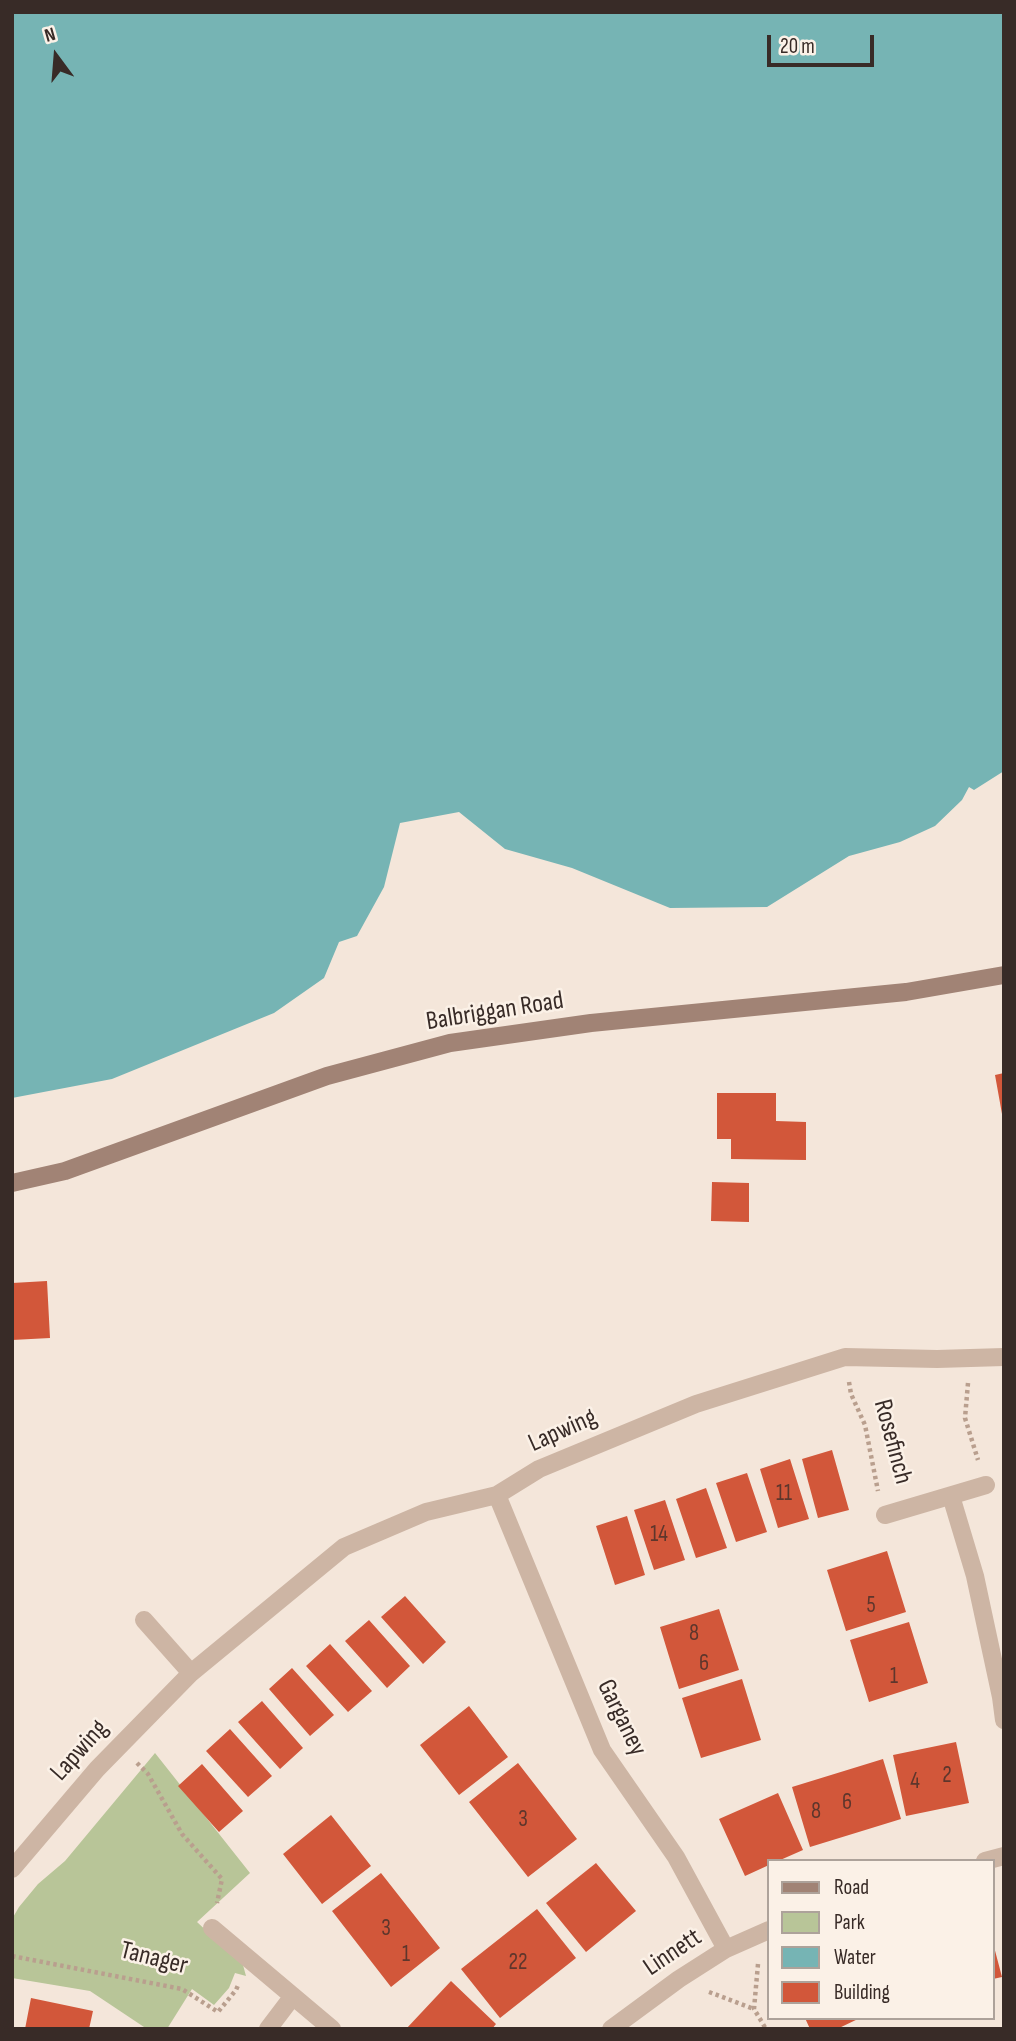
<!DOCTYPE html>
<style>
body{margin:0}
#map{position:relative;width:1016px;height:2041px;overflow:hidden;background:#f4e6da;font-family:"Sofia Sans Condensed",sans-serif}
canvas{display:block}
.frame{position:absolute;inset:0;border:14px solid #382b27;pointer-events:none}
.legend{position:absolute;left:767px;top:1859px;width:228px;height:161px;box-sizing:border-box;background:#fbf1e7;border:2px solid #ada29a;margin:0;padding:9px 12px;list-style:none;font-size:21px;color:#382b27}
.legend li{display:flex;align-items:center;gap:14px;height:35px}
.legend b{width:35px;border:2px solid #ada29a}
.north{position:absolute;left:21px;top:21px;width:70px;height:70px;-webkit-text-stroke:5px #fbf1e7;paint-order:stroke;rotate:344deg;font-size:19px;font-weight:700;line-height:28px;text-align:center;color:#382b27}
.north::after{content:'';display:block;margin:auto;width:24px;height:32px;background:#382b27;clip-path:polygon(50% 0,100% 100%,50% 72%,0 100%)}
.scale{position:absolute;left:767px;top:35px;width:107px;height:32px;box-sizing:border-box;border:4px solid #382b27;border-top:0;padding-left:9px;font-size:21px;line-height:24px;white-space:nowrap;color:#382b27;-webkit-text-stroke:5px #fbf1e7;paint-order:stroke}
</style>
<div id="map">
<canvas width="1016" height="2041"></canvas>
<div class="frame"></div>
<ul class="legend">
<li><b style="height:9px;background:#a18375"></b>Road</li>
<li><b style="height:19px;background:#b8c598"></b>Park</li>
<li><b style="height:19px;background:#76b4b4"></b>Water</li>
<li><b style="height:19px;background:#d2573a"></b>Building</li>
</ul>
<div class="north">N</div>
<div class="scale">20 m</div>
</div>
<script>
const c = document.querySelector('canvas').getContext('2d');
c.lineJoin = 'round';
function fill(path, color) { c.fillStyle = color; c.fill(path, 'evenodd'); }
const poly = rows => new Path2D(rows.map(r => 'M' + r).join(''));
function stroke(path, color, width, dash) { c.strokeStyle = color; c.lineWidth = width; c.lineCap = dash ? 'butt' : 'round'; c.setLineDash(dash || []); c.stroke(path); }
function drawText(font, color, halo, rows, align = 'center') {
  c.font = font + ' "Sofia Sans Condensed",sans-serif'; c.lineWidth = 5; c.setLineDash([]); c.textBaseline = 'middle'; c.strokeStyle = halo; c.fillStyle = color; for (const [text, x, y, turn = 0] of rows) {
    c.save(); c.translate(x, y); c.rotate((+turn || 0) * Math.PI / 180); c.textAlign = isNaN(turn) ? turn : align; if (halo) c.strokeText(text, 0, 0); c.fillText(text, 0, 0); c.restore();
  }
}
fill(poly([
 [155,1753,250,1873,197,1922,243,1965,246,1976,235,1973,229,1988,214,2005,192,1989,167,2029,147,2029,90,1991,12,1978,12,1919,19,1907,38,1884,65,1861]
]), '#b8c598');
fill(poly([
 [12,12,1004,12,1004,771,974,790,969,787,962,800,935,826,900,842,849,856,767,907,670,908,572,868,505,849,459,812,400,823,384,887,357,936,339,942,324,978,274,1013,112,1079,12,1098]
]), '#76b4b4');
fill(poly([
 [1004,1073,1004,1114,1002,1114,995,1075],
 [717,1093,776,1093,776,1121,806,1122,806,1160,731,1159,731,1139,717,1139],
 [712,1182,749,1183,749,1222,711,1221],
 [47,1281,50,1338,12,1340,12,1283],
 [832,1450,849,1510,818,1518,802,1459],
 [790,1459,809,1519,778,1528,760,1469],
 [747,1473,767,1532,736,1542,716,1483],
 [706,1488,727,1548,696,1558,676,1499],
 [665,1500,685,1560,654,1570,634,1510],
 [627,1516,645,1575,615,1585,596,1526],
 [887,1551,906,1612,846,1631,827,1570],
 [405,1596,446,1642,423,1664,381,1617],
 [719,1609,739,1670,679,1689,660,1627],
 [369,1620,410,1666,387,1688,345,1641],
 [909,1622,928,1683,869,1702,850,1640],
 [330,1644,372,1691,348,1712,306,1666],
 [292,1668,334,1715,310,1736,269,1689],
 [742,1679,761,1740,701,1758,682,1698],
 [262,1701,303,1748,280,1769,238,1722],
 [469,1706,508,1757,459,1795,420,1745],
 [230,1729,272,1776,248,1797,206,1751],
 [956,1742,969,1803,906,1816,893,1755],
 [883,1759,901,1819,810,1847,792,1787],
 [518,1763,577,1839,528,1877,469,1802],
 [202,1764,243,1811,219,1832,178,1786],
 [778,1793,803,1850,778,1861,769,1861,769,1865,745,1876,719,1819],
 [331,1815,371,1866,322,1904,283,1854],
 [596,1863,636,1911,586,1952,546,1903],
 [381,1873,440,1948,391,1987,332,1911],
 [537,1909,576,1958,500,2018,461,1969],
 [993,1943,1002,1977,993,1979],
 [451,1981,496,2024,492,2029,406,2029],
 [31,1998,93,2011,89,2029,25,2029],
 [805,2018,860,2018,837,2029,810,2029]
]), '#d2573a');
stroke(poly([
 [849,1382,851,1394,865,1425,878,1491],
 [968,1383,965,1418,978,1460],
 [137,1763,148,1774,182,1834,222,1879,217,1903],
 [12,1956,182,1989,218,2012,236,1990,239,1983],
 [758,1964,754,2009,766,2029],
 [709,1992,754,2009]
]), '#b99f8e', 4.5, [3.5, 3.5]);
stroke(poly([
 [497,1495,602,1750,676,1857,726,1949],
 [951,1496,975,1576,1001,1697,1004,1720],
 [885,1515,986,1485],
 [144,1620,191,1673],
 [985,1861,1004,1856],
 [12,1869,97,1769,191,1673,344,1547,426,1512,497,1495,539,1469,696,1404,845,1357,937,1359,1004,1357],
 [212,1928,332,2029],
 [268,2029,293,1996],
 [611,2029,679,1979,726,1949,769,1930]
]), '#cdb5a4', 18);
stroke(poly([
 [12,1183,65,1171,327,1076,450,1043,591,1023,906,992,1004,975]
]), '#a18375', 18);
drawText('23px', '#5e362c', null, [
 ["11",784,1494],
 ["14",659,1535],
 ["5",871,1606],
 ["8",694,1634],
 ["6",704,1664],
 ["1",894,1677],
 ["2",947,1776],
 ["4",915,1782],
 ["6",847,1803],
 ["8",816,1812],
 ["3",523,1820],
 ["3",386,1929],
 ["1",406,1955],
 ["22",518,1963]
]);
drawText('26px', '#382b27', '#fbf1e7', [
 ["Balbriggan Road",495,1012,-9],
 ["Lapwing",563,1431,-24],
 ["Rosefinch",892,1442,75],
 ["Garganey",621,1718,64],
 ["Lapwing",80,1751,-48],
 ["Linnett",673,1953,-34],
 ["Tanager",154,1959,14]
]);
</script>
